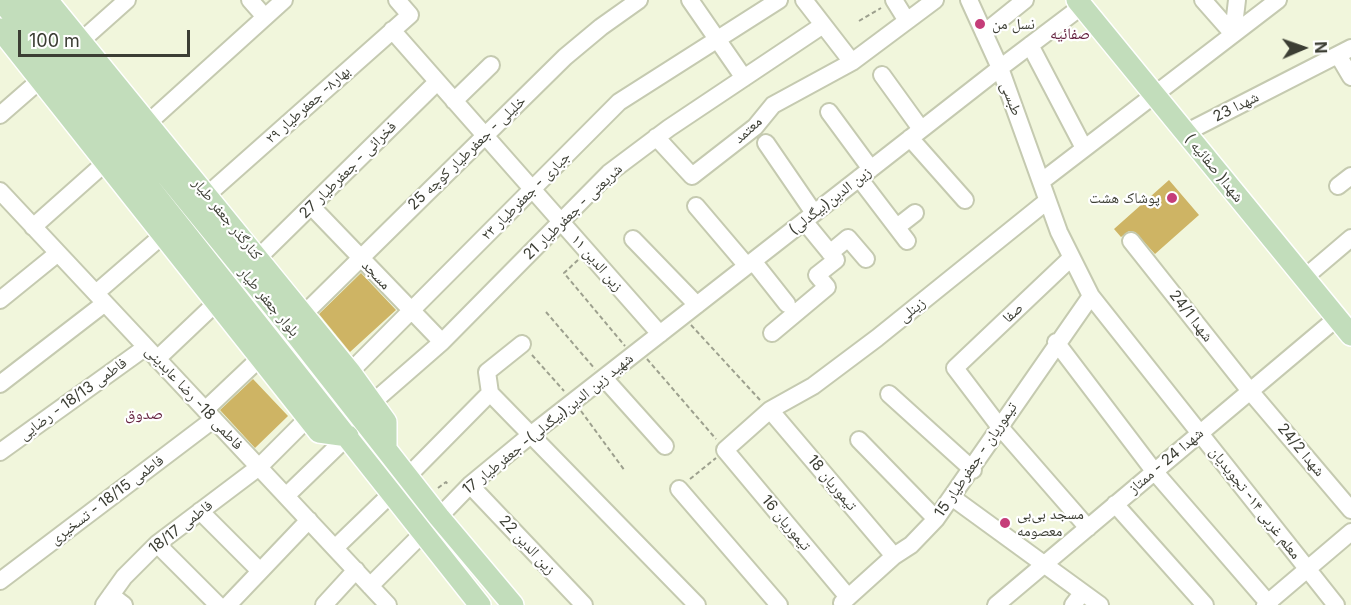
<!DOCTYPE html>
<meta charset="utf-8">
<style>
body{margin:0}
#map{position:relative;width:1351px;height:605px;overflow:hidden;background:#f1f6dc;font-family:Inter,sans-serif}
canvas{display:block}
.north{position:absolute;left:1273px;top:18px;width:60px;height:60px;-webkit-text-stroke:4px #fff;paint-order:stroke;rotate:88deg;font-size:16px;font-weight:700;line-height:24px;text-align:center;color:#3c3e34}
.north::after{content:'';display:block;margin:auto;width:21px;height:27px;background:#3c3e34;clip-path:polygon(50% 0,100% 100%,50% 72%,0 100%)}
.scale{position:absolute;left:18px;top:30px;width:172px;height:27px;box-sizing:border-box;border:3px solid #3c3e34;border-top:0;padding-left:8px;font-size:18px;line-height:21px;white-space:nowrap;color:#3c3e34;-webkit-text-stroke:4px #fff;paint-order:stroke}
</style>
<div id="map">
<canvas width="1351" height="605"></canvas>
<div class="north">N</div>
<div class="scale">100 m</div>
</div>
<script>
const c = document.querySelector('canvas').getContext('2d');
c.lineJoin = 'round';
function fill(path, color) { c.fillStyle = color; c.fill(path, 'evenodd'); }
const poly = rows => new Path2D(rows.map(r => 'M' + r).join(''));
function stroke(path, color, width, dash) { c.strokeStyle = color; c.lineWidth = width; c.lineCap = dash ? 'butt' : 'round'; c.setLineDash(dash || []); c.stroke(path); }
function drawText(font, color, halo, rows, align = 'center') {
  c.font = font + ' Inter,"Noto Naskh Arabic",sans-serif'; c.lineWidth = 4.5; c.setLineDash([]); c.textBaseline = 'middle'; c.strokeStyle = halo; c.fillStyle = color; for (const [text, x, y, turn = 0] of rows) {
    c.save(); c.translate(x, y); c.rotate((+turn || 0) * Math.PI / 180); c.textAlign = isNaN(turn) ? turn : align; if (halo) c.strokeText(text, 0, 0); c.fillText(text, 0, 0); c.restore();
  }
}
fill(poly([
 [1169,180,1199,215,1155,254,1135,232,1129,231,1121,237,1114,229],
 [361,273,396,310,350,352,319,314],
 [253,379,288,416,255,448,220,410]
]), '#ceb464');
const minor = poly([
 [250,0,265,17],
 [690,0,744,78],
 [804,0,852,62],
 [894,0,907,21],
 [969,0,1000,68,1059,232,1091,296,1336,605],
 [1203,0,1233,34],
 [392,30,660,334],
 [984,33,1025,0],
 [1233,34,1237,0],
 [81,41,127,0],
 [1030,45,1084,148],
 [1338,55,1351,77],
 [882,75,921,129],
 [454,101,491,65],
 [829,112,871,169],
 [0,115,39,81],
 [148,123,284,0],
 [1185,133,1351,48],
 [656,137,692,176,755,127,773,105,852,62,935,0],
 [910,138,965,200],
 [766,143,814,213],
 [859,178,907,241],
 [1042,181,1278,0],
 [1338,186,1351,176],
 [0,191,388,605],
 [207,195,410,15,397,0],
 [696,206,747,266],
 [312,207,442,342],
 [33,227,105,163],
 [897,227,915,213],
 [633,239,697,305],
 [1131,241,1250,391,1351,510],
 [830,253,848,238,866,259],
 [258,258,437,82],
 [1071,258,955,368,999,426,1088,528],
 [753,261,787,304],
 [1304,278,1351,238],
 [96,293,163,235],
 [0,300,58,253],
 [304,314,565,57,601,27,639,0],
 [772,333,827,287,817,275,836,260,804,221],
 [1056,342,1154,471,1270,605],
 [522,344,487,372,490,393,697,605],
 [157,359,216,303],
 [350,372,619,102,779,0],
 [604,378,665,446],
 [0,384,105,303],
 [889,394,973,470],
 [372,403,442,342,609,173,669,128,823,25],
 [205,410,260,358],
 [770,410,894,556],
 [859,440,936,519],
 [0,452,146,347],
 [408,476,490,393],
 [470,485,584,605],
 [679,489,779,605],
 [286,496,348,436],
 [953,498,1100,605],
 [1115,504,1205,605],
 [200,511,260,571],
 [439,517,470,485,533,433,1000,68,1082,6],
 [157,544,218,605],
 [335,548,392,493],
 [0,581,214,419],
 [370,586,423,533],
 [111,595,124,605],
 [848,597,725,450,770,410,813,386,877,338,1047,201],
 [842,603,894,556,911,545,936,519,1091,296],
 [104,605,124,577,157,544,259,467,308,418],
 [228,605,309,520],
 [324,605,356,570],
 [996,605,1337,318],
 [1073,605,1082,593],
 [1265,605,1351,532]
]);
const major = poly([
 [1,0,480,605],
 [24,0,291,328,439,517,513,605],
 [47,0,350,372,386,422,386,448],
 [1077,0,1351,335],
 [0,29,319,432,348,436]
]);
stroke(minor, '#c5cab0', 20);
stroke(major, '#fff', 24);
stroke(poly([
 [859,21,881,8],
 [578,260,564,273,625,346],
 [546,312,595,369],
 [691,325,760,400],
 [532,355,564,391],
 [647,359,716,439],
 [581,411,625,471],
 [690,479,716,458],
 [438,488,446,482,449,486]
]), '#9da08e', 2, [4.5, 3]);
stroke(minor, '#fff', 16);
stroke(major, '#c2ddbb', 21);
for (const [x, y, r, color] of [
 [980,24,6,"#c53d79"],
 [1172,198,6,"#c53d79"],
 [1005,523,6,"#c53d79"]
]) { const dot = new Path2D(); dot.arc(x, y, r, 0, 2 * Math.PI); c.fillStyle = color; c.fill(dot); stroke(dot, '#fff', 2); }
drawText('15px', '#3c3e34', '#fff', [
 ["نسل من",992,24],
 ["پوشاک هشت",1160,198,"right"],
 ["مسجد بی‌بی",1017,514],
 ["معصومه",1017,531]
], 'left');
drawText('15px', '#3c3e34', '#fff', [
 ["طبسی",1011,99,69],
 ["بهار۸- جعفرطیار ۲۹",308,105,-42],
 ["شهدا 23",1236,107,-27],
 ["معتمد",748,130,-42],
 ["خلیلی - جعفرطیار کوچه 25",467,153,-44],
 ["شهدا( صفائیه )",1214,168,51],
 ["فخرائی - جعفرطیار 27",348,170,-45],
 ["جباری - جعفرطیار ۲۳",526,196,-45],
 ["زین الدین(بیگدلی)",830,201,-38],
 ["شریعتی - جعفرطیار 21",573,212,-44],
 ["کنارگذر جعفر طیار",227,219,51],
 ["زین الدین ۱۱",597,263,49],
 ["مسجد",376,275,46],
 ["بلوار جعفر طیار",269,302,50],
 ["زینلی",912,310,-39],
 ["صفا",1013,313,-43],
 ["شهدا 24/1",1191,316,52],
 ["فاطمی 18- رضا عابدینی",194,398,47],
 ["فاطمی 18/13 - رضایی",73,399,-36],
 ["شهید زین الدین(بیگدلی)- جعفرطیار 17",548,424,-39],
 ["شهدا 24/2",1301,450,50],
 ["تیموریان - جعفرطیار 15",976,460,-56],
 ["شهدا 24 - ممتاز",1166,461,-40],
 ["تیموریان 18",832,483,50],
 ["فاطمی 18/15 - تسخیری",107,500,-37],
 ["معلم غربی ۱۴- تجویدیان",1255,503,52],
 ["تیموریان 16",786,523,50],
 ["فاطمی 18/17",181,527,-38],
 ["زین الدین 22",527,545,47]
]);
drawText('16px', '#65233f', '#fff', [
 ["صفائیه",1070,34],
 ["صدوق",144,414]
]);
</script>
